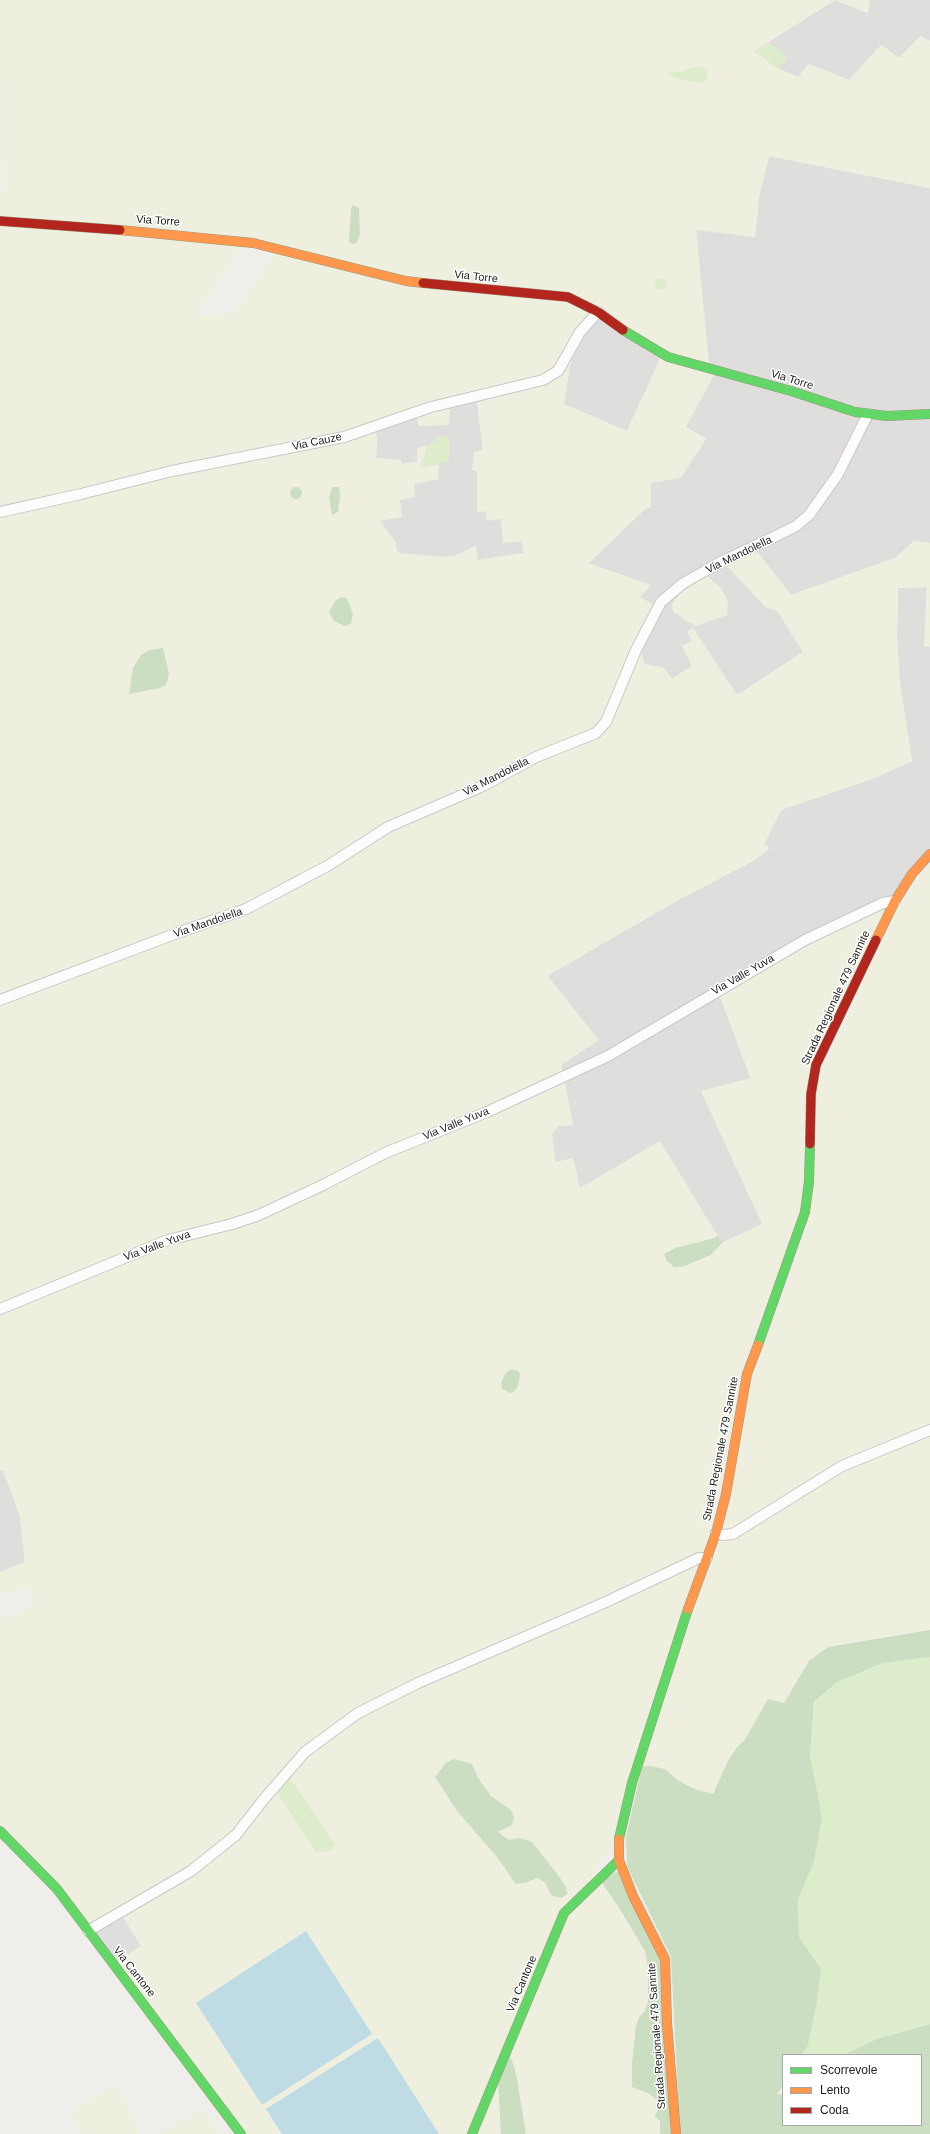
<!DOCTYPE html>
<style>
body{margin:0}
#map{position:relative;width:930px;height:2134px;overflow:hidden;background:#f0eeeb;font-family:Helvetica,sans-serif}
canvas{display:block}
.legend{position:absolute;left:782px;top:2054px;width:140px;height:72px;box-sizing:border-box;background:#fff;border:1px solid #a7a7a7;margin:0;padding:5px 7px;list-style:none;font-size:12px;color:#222}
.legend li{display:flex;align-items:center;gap:8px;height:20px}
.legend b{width:20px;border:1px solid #a7a7a7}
</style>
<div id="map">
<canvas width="930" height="2134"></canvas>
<ul class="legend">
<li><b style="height:5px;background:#63d668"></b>Scorrevole</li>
<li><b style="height:5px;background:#ff974d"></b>Lento</li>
<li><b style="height:5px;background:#b3261e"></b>Coda</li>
</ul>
</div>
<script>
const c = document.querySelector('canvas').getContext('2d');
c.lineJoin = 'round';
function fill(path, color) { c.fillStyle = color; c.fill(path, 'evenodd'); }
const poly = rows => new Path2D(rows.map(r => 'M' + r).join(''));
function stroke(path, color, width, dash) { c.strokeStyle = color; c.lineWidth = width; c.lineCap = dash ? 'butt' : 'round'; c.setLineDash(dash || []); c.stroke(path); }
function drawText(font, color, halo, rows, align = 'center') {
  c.font = font + ' Helvetica,sans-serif'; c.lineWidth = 3; c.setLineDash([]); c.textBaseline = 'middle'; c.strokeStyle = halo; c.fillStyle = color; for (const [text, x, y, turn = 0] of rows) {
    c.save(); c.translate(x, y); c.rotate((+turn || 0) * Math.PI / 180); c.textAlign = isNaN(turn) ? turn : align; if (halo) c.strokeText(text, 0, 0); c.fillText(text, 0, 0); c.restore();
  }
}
fill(poly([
 [835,0,867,13,870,0,930,0,930,41,920,37,899,58,881,45,849,80,809,64,799,77,777,68,754,51],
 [769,156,930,188,930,543,914,541,895,558,791,595,755,549,728,563,727,566,765,606,778,612,803,652,737,695,693,629,692,666,672,679,664,668,644,664,638,640,640,597,650,585,588,564,644,510,651,483,706,439,686,427,661,357,627,431,564,404,571,360,585,331,603,307,708,363,696,229,755,237,759,197],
 [477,400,483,451,472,470,477,471,477,512,486,511,501,519,523,541,523,553,478,560,476,546,454,556,442,557,397,553,395,541,379,520,413,484,438,479,426,446,417,462,401,464,401,460,376,458,377,440,375,429,416,415],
 [927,587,924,647,930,647,930,848,886,910,874,911,804,947,720,997,751,1079,701,1091,763,1224,722,1243,580,1188,555,1162,552,1134,558,1126,573,1125,561,1065,598,1040,547,975,682,898,755,860,770,848,764,844,781,810,875,778,912,761,900,684,897,639,898,588],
 [3,1470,20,1516,25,1562,0,1572,0,1471],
 [118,1909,141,1946,116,1962,89,1926]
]), '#dfdedc');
fill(poly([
 [0,0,870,0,868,13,835,0,754,51,777,68,798,77,808,64,849,80,881,45,899,58,920,36,930,41,930,188,769,156,759,197,755,237,696,230,709,363,677,356,647,341,603,308,585,331,571,360,564,404,627,431,661,357,714,375,686,427,706,439,681,478,651,483,651,507,644,510,588,563,651,585,640,597,655,606,638,640,644,664,664,668,672,679,692,666,682,646,692,641,687,631,693,628,737,695,803,652,778,612,765,606,727,566,728,563,755,549,791,595,895,558,914,541,930,543,930,647,924,647,927,587,898,588,897,639,900,684,912,761,875,778,781,810,764,844,770,848,755,860,682,898,547,976,599,1040,561,1065,573,1124,558,1126,552,1134,555,1162,573,1158,580,1188,660,1141,722,1243,762,1224,701,1091,751,1078,720,997,804,947,874,911,886,910,817,1050,803,1193,721,1493,613,1848,594,1869,645,1951,648,1968,648,2002,645,2011,639,2017,636,2026,632,2062,632,2087,648,2093,660,2103,655,2117,660,2121,660,2134,242,2134,116,1962,141,1946,118,1909,89,1926,0,1829,0,1619,34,1607,27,1586,2,1596,0,1591,0,1572,25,1562,20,1516,3,1470,0,1471,0,195,2,194],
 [244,243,276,250,235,310,224,315,196,315],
 [477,400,483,450,474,452,472,470,477,471,477,512,486,511,487,521,501,519,503,543,522,541,523,553,478,560,476,546,454,556,442,557,398,553,395,541,379,521,402,517,400,500,415,497,414,484,438,479,439,464,420,468,427,446,417,448,417,462,402,464,401,460,376,458,377,440,375,429,417,415,418,426,449,425,450,407],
 [706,575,721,588,728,601,727,615,696,626,686,621,673,611,672,604,684,588],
 [930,863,930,1630,828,1647,810,1661,784,1703,768,1699,744,1741,737,1747,729,1759,713,1794,697,1790,679,1781,665,1769,642,1767,753,1375,805,1235,818,1079,900,904],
 [118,2083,140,2134,81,2134,69,2112],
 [202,2108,222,2134,158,2134,158,2133]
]), '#efefdf');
fill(poly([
 [769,42,788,58,778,69,754,51],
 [694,67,702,67,708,70,706,80,701,83,682,80,673,77,669,72,682,72],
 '655 284a6 6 0 1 1 12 0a6 6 0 1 1-12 0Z',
 [436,436,449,437,449,461,420,468,427,446,430,445,431,442,436,442],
 [930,1657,930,2024,877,2039,844,2055,802,2055,808,2045,817,2001,821,1969,799,1937,798,1899,814,1862,822,1817,810,1756,815,1702,837,1682,884,1663],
 [289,1777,336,1846,327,1851,316,1852,277,1792]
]), '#ddeccb');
fill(poly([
 [353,205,359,208,360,235,356,244,352,244,349,242,351,208],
 '290 493a6 6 0 1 1 12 0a6 6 0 1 1-12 0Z',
 [332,487,339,487,340,496,338,512,332,515,329,497],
 [341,597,347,598,353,614,351,624,345,626,334,621,329,612,336,600],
 [163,648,169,674,166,685,160,688,129,694,133,668,141,655,150,650],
 [718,1236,722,1243,711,1255,682,1267,674,1267,667,1261,664,1254,675,1248,711,1239],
 [511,1369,518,1371,520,1374,518,1386,515,1391,511,1393,502,1389,501,1383,505,1374],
 [930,1630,930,1657,883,1663,837,1682,814,1702,810,1756,822,1817,814,1862,798,1899,799,1937,821,1969,817,2001,808,2045,802,2055,783,2055,783,2085,777,2095,783,2093,783,2125,921,2125,921,2055,844,2055,877,2039,930,2024,930,2134,680,2134,671,1957,627,1866,626,1837,642,1767,650,1766,665,1769,679,1781,697,1790,713,1794,729,1759,737,1747,744,1741,768,1699,784,1703,809,1661,828,1647],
 [454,1759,472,1764,478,1778,491,1796,511,1810,514,1818,512,1825,498,1832,509,1840,518,1838,531,1841,558,1875,566,1887,567,1894,561,1898,551,1895,545,1882,537,1878,528,1882,516,1884,497,1857,457,1811,435,1777,446,1763],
 [618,1871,661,1960,671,2134,660,2134,660,2121,655,2117,660,2103,648,2093,632,2087,632,2062,636,2026,639,2017,645,2011,648,2002,648,1968,645,1951,618,1906,600,1880],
 [510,2057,514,2066,517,2079,526,2134,501,2134,498,2080]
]), '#cbdec1');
fill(poly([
 [306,1931,372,2034,262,2105,196,2003],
 [378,2038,439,2134,282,2134,266,2109]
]), '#bfdbe3');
const street = poly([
 [0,512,81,494,172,471,344,437,431,407,543,380,558,371,580,332,598,312],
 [0,1000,180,932,246,909,329,865,388,827,483,786,536,757,596,733,606,722,636,650,661,602,682,584,703,572,723,561,776,536,796,526,809,515,838,474,868,414],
 [0,1309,168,1240,232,1224,259,1215,323,1185,385,1153,487,1112,608,1056,805,940,883,903,895,901],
 [716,1533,723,1535,733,1534,842,1466,930,1430],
 [88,1931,191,1871,236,1835,264,1799,305,1752,358,1713,418,1683,606,1602,699,1558,707,1558]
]);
const fast = poly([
 [623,330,668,357,791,391,855,412,887,416,930,414],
 [758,1345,805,1212,809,1181,810,1144],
 [0,1831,57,1889,241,2134],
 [619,1839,632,1783,688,1609],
 [472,2134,564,1913,619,1860]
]);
const slow = poly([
 [120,230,253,243,406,281,423,283],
 [876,940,895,901,912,874,930,854],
 [688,1609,716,1533,726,1494,747,1374,758,1345],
 [619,1839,619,1860,633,1896,665,1959,667,2023,676,2134]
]);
const jam = poly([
 [0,221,120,230],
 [423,283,568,297,598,312,623,330],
 [810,1144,811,1094,816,1065,876,940]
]);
stroke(street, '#c9c8c7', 12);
stroke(fast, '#999a82', 10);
stroke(slow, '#999a82', 10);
stroke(jam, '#999a82', 10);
stroke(street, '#fdfcfc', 10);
stroke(fast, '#63d668', 9);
stroke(slow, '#ff974d', 9);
stroke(jam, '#b3261e', 9);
drawText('11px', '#222', '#fff', [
 ["Via Torre",158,221,4],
 ["Via Torre",476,277,6],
 ["Via Torre",792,380,17],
 ["Via Cauze",317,442,-12],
 ["Via Mandolella",739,555,-26],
 ["Via Mandolella",496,777,-27],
 ["Via Mandolella",208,923,-19],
 ["Via Valle Yuva",743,975,-30],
 ["Strada Regionale 479 Sannite",836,998,-65],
 ["Via Valle Yuva",456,1124,-22],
 ["Via Valle Yuva",157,1246,-20],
 ["Strada Regionale 479 Sannite",721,1449,-79],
 ["Via Cantone",134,1972,52],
 ["Via Cantone",522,1984,-67],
 ["Strada Regionale 479 Sannite",657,2036,-94]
]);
</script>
